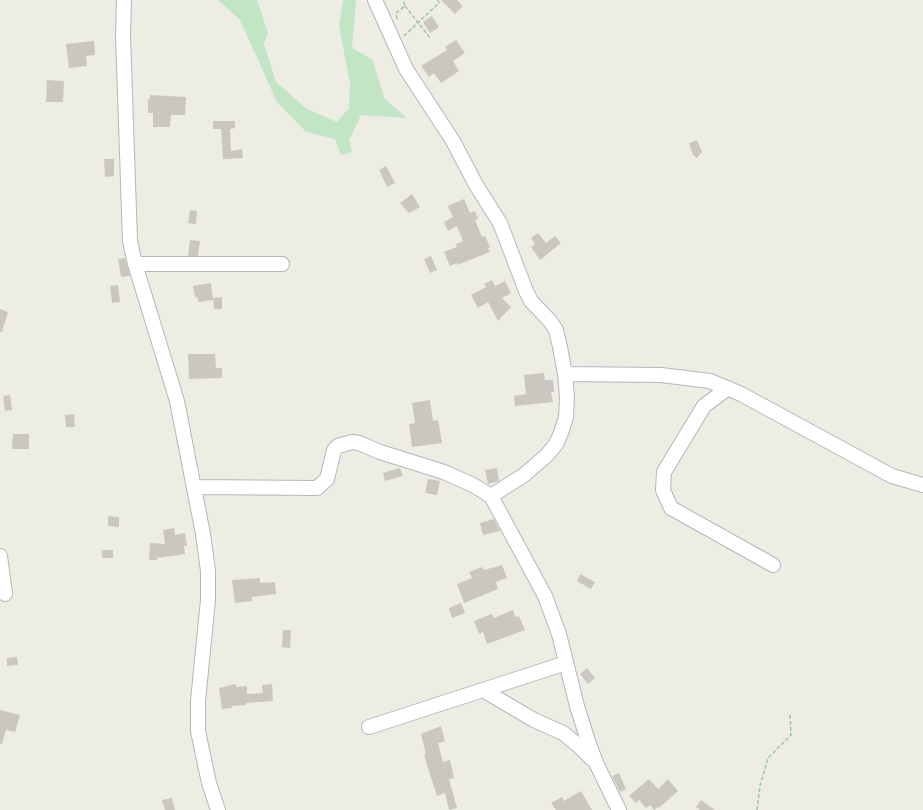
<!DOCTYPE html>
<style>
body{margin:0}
canvas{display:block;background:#eeede4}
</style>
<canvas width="923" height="810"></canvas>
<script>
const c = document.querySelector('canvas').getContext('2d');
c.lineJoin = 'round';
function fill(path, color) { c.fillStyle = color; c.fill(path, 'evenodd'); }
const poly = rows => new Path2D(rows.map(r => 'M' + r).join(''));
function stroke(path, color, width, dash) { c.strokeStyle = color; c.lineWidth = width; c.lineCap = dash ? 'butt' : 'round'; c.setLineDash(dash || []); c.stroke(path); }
fill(poly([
 [218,0,257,0,268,33,264,44,276,82,307,109,337,122,349,108,350,83,339,26,343,0,356,0,352,48,372,59,385,99,407,118,361,115,349,140,352,152,341,155,335,139,306,132,277,102,240,20]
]), '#c1e5c5');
fill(poly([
 [441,0,457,0,463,6,455,14],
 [432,16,439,27,430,33,423,22],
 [456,40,465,53,453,61,459,71,441,83,434,73,429,77,421,66,447,50,445,47],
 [94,41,95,55,86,56,87,66,69,68,66,44],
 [47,80,64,81,63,102,46,102],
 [150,95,186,97,185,115,171,115,170,127,153,127,153,113,148,113,148,99,150,99],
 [213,121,235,121,235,128,230,129,231,151,242,149,243,158,223,159,221,129,213,129],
 [697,140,702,152,697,158,693,155,689,143],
 [104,159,114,159,114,176,105,177],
 [386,166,395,183,387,187,379,170],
 [412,194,420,207,409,213,400,203],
 [464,199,470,213,475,211,478,219,475,220,482,237,485,236,490,247,488,248,490,252,457,265,457,263,450,266,444,252,457,247,456,244,463,241,457,226,448,231,444,222,453,217,448,206],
 [190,210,197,211,196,224,188,223],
 [538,233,546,243,555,236,561,243,540,260,531,247,535,244,531,238],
 [190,240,200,241,198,256,188,256],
 [431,256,437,270,430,273,424,259],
 [125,258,130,276,121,277,118,259],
 [492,280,495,286,505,281,511,293,502,298,511,307,498,321,488,302,478,308,471,295,486,287,484,284],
 [211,283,213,300,198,302,198,297,195,298,193,286],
 [118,285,120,302,112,303,110,286],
 [222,297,222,309,214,309,213,298],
 [0,309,8,312,2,332,0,332],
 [188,354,215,354,216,368,222,368,222,378,189,379],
 [544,373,545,380,553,380,554,392,551,392,553,402,515,406,514,396,526,394,524,375],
 [10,395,12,410,5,411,3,396],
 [430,400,433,421,438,420,442,443,412,447,409,424,415,423,412,403],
 [74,414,75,427,66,427,65,415],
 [13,434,29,434,29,449,12,449],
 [400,468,403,476,385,481,383,473],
 [497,468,499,481,488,484,485,470],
 [428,479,440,481,437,495,425,493],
 [108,516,119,517,119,527,108,526],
 [494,519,500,531,483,535,480,523],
 [174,528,175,535,185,533,187,546,184,546,185,554,157,558,157,560,149,560,150,543,165,544,163,530],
 [102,550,113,550,113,558,102,558],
 [502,565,507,578,496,582,498,589,464,603,457,584,472,578,469,572,482,567,484,570],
 [580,574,595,582,591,589,577,581],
 [260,578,260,583,275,582,276,594,252,597,252,601,235,603,232,580],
 [461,603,465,613,452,618,449,608],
 [513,610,515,617,519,616,525,630,487,644,483,632,479,634,474,621,492,614,494,618],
 [283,630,291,630,290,648,282,647],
 [17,657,18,665,7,666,7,658],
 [587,668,595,678,588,684,580,674],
 [236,684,236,687,247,686,247,694,263,693,262,685,272,684,273,701,246,703,246,705,232,706,232,708,222,709,219,688],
 [0,710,20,715,15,732,6,730,2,744,0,744],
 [441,726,445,741,438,743,443,762,450,760,454,778,449,779,457,808,449,810,445,793,437,796,427,765,424,754,426,754,421,734],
 [619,773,626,789,620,792,612,776],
 [649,779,658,789,668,779,678,791,659,808,658,807,654,810,650,805,646,808,639,800,636,803,629,796],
 [581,791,592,810,556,810,551,803,562,797,564,801],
 [172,798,175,810,165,810,162,800],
 [701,800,715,810,700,810,696,807]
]), '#cac7c1');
const minor = poly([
 [124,0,123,36,130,241,135,264,177,401,203,534,208,571,208,600,198,701,198,731,209,783,218,810],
 [375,0,406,69,453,141,476,185,500,223,526,291,531,301,550,321,556,330,560,347,565,374,567,397,566,417,561,433,556,444,547,455,524,475,491,496],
 [135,264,282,264],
 [565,374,661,375,710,381,741,394,892,476,923,485],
 [728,388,704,406,664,472,663,490,671,508,773,565],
 [194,487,317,488,327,479,334,450,338,446,352,442,359,443,380,452,444,472,473,485,491,496,545,596,559,634,577,706,588,741,596,763,619,810],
 [0,556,5,594],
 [483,690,534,720,563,733,579,746,592,759],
 [369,727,566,663]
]);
stroke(minor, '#b5b6bb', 16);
stroke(poly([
 [405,6,431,39],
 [397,19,396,13,405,6,403,0],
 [404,36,439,3,438,0],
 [757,810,760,786,768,758,791,735,790,714]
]), '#9ac6ab', 1.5, [4, 2]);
stroke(minor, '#fff', 14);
</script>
